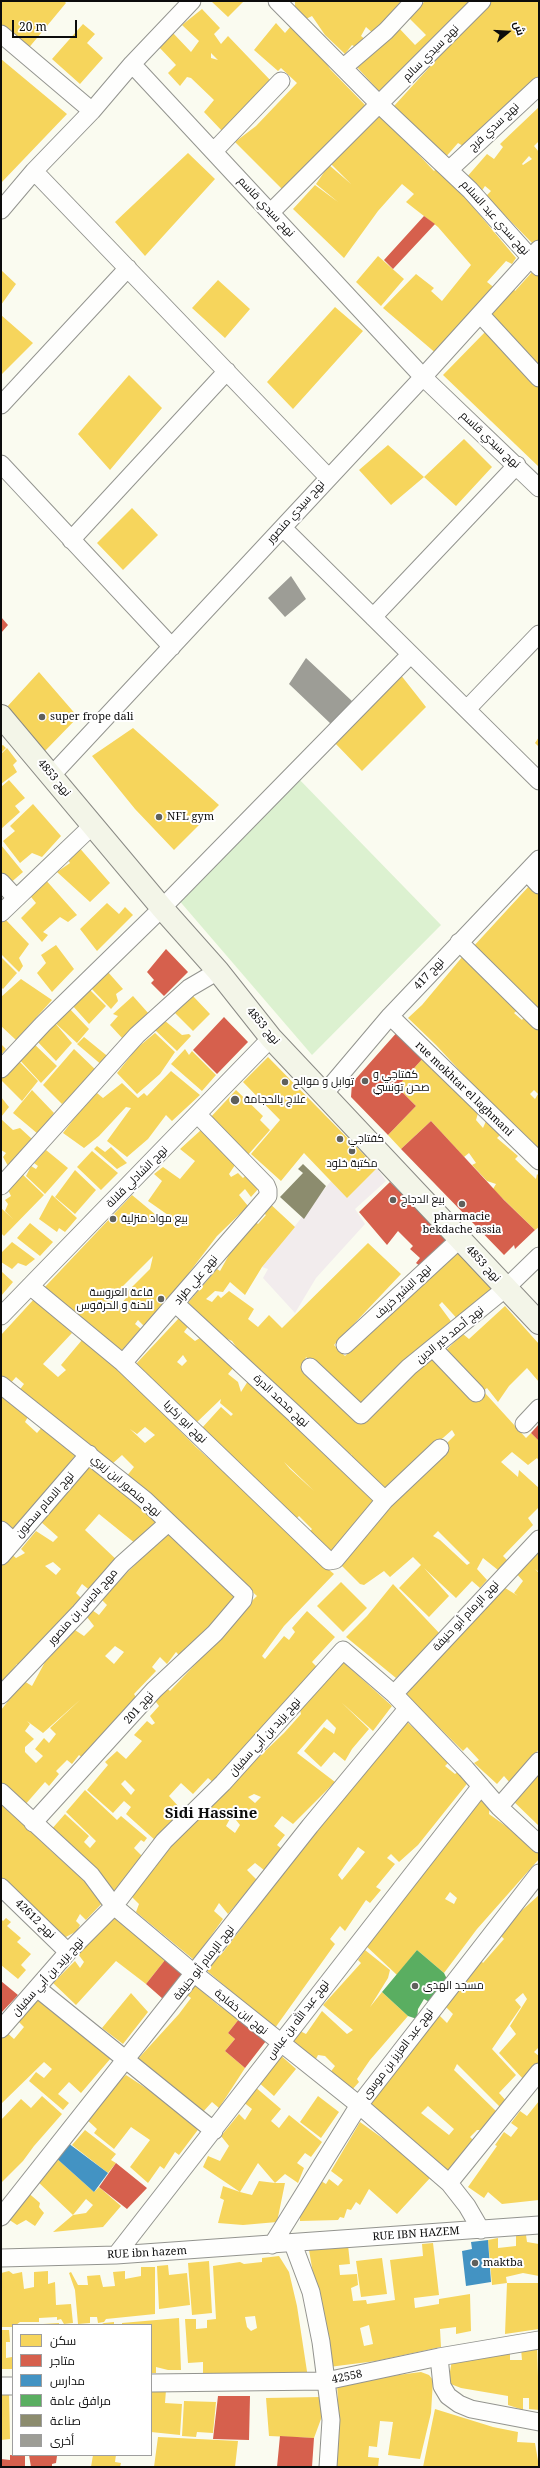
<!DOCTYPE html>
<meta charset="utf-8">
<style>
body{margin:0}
#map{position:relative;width:540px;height:2468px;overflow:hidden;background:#fafbf0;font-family:"Noto Serif",Cairo,serif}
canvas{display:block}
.frame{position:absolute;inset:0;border:2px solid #0c0c0c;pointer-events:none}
.legend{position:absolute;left:12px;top:2324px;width:140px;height:132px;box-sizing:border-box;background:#fff;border:1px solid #9e9e9e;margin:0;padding:5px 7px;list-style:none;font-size:12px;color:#0c0c0c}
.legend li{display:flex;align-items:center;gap:8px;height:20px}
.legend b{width:20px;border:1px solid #9e9e9e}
.north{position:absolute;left:488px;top:12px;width:40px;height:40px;-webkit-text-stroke:3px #fff;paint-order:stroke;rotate:72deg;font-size:11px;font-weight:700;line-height:16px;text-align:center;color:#0c0c0c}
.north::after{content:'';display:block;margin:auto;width:14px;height:18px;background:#0c0c0c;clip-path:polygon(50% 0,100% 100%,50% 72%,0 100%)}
.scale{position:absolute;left:12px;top:20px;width:65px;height:18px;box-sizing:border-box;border:2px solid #0c0c0c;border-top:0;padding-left:5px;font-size:12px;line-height:14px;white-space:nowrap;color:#0c0c0c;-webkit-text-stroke:3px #fff;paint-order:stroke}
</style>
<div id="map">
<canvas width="540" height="2468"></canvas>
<div class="frame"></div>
<ul class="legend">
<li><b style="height:11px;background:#f6d55c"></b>سكن</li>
<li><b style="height:11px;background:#d6604d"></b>متاجر</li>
<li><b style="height:11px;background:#4393c3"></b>مدارس</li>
<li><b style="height:11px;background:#5aae61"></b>مرافق عامة</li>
<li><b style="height:11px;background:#8c8c6e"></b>صناعة</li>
<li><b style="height:11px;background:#9d9d96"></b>أخرى</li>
</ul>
<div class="north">ش</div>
<div class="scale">20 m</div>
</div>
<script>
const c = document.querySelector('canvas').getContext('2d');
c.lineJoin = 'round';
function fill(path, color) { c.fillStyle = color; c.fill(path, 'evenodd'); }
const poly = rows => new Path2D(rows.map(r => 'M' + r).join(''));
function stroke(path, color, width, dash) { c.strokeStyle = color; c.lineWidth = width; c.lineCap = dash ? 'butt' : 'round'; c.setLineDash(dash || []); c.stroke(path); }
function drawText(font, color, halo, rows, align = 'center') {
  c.font = font + ' "Noto Serif",Cairo,serif'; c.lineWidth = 4; c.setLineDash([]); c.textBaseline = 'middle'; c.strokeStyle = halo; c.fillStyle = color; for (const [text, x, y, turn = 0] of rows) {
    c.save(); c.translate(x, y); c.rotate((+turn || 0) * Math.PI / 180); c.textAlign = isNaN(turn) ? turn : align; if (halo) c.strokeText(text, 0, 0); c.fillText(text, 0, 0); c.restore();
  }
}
fill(poly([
 [377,1168,386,1181,355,1209,365,1224,316,1278,295,1313,263,1278,268,1269,262,1267,331,1181,347,1197]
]), '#f2eced');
fill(poly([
 [296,776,441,925,312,1055,177,898]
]), '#dcf1d0');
fill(poly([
 [1,1,64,1,66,3,27,50,1,25],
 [211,1,244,1,228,17],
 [295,1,408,1,398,11,394,9,375,35,366,27,361,36,367,41,359,49,352,45,345,54,325,35,312,16,306,19,295,9],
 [425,1,472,1,408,68,379,91,355,65,398,27,415,45,426,35,409,18],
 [490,1,539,1,539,78,523,94,495,114,463,146,458,143,444,159,394,106],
 [202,9,220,28,214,34,221,44,228,36,272,82,223,132,204,112,214,100,191,78,187,77,180,86,168,73,176,65,158,46,173,33,191,52,199,41,182,25],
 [211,53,218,60,211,58],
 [276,23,285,33,291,26,321,55,330,69,367,107,282,189,235,142,256,126,297,83,281,68,278,71,254,50],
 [83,24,95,34,87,43,103,58,80,84,52,59],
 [1,59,67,114,1,183],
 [539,107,539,141,534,146,539,152,539,241,535,246,486,196,491,191,485,186,481,192,466,178,487,154,494,159,503,147,500,144],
 [529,156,532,159,523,165,522,164],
 [382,114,406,137,404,139,434,171,437,168,468,201,516,258,512,264,506,261,487,282,496,289,438,355,383,308,416,274,434,288,431,291,442,301,471,265,438,227,406,202,414,194,402,184,378,211,344,258,293,209,315,185,338,202,316,184,329,165,351,184,331,164],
 [188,153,215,179,145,256,115,222],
 [378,256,404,279,381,306,356,282],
 [1,270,16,284,1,305],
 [533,271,539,277,539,366,490,313,513,288,515,291],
 [218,280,250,309,225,338,192,308],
 [335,307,363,331,293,409,267,382],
 [1,315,33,343,1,375],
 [488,329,539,384,539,467,443,375],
 [129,375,162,408,110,470,78,434],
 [464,439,492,467,456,506,424,477],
 [388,445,424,477,391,505,359,470],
 [132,508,158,535,123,570,97,543],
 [39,672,78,717,44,752,6,708],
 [400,674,426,707,362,771,333,741],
 [133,728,219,805,174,850,135,809,92,756],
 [539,737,539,747,535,743],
 [3,745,6,748,1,753,1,746],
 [7,748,17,761,13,765,17,772,1,784,1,754],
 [9,780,25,798,15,806,20,812,1,829,1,787],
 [33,804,61,836,42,857,32,853,20,863,3,841,15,831,10,826],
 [1,845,23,872,8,885,1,877],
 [77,845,110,883,90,902,57,872,70,863,66,857],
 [44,878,77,915,68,922,60,917,43,932,48,935,42,942,21,918,36,903,27,892],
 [530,885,539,895,539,1013,472,948],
 [107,903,119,914,125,907,133,915,97,951,80,929],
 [5,919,29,944,19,958,23,966,19,972,1,954,1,923],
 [56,945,74,969,52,992,37,973,46,963,41,955],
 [463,956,519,1009,514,1013,522,1020,526,1014,539,1029,539,1156,436,1045,408,1018,422,1005],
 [534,1090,538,1094,535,1099,530,1094],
 [1,957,17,973,3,989,1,987],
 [107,971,123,989,116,994,118,1001,111,1009,89,986],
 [21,979,52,1000,16,1040,1,1026,1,997],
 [87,987,106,1006,89,1024,72,1005],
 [133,996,149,1014,123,1039,110,1025,118,1016,113,1014],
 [193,996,210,1014,193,1031,175,1013],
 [67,1006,89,1029,77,1043,52,1020],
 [164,1020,182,1035,189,1034,191,1036,177,1051,154,1029],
 [55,1023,72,1043,56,1061,36,1040],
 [155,1033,175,1052,160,1074,137,1094,117,1073,137,1048],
 [84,1037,111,1059,103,1066,77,1044],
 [31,1041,57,1066,41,1083,17,1057],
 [1,1044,6,1049,1,1055],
 [74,1049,98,1072,62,1104,43,1085],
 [185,1049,189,1055,192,1051,216,1075,202,1091,171,1064],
 [425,1056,479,1110,476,1120,483,1128,486,1121,500,1135,497,1138,518,1156,515,1159,536,1179,537,1174,539,1176,539,1227,535,1230,493,1189,496,1184,487,1181,472,1165,476,1163,469,1153,464,1157,431,1121,401,1149,388,1135,416,1106,397,1087],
 [268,1057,377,1168,347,1198,304,1153,281,1181,251,1154,280,1120,243,1082],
 [17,1059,38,1081,22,1101,1,1080,1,1075],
 [171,1071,200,1095,172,1121,166,1115,148,1139,127,1157,107,1141,131,1108,126,1107,99,1136,84,1148,63,1133,76,1116,97,1093,103,1098,122,1083,138,1098,144,1093,147,1096],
 [32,1090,54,1113,38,1134,13,1113],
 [236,1090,263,1116,260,1120,270,1130,247,1156,209,1119],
 [1,1097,9,1107,1,1117],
 [1,1119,13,1130,20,1128,32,1139,8,1166,3,1157,6,1153,1,1150],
 [201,1130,237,1162,229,1174,231,1177,238,1173,243,1178,246,1175,259,1188,251,1197,245,1189,239,1195,248,1206,217,1236,160,1311,145,1327,138,1320,135,1324,141,1329,120,1352,43,1289,132,1195,162,1220,168,1215,148,1201,162,1181,154,1174,163,1167,180,1179,195,1161,180,1149],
 [153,1256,150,1269,125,1294,127,1297,118,1307,111,1298],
 [97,1146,105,1152,111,1147,127,1163,117,1169,94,1149],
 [46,1150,68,1168,45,1194,26,1176,31,1166,36,1169,38,1166,34,1163],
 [92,1151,118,1173,101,1190,77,1167],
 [75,1170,96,1190,75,1214,55,1197],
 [20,1172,44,1195,4,1236,1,1233,1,1208,13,1219,5,1211,8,1204,5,1200,11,1196,7,1188],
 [52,1195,77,1218,65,1232,59,1228,57,1232,39,1219],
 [267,1201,295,1227,262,1267,245,1295,230,1282,223,1292,215,1291,206,1299,212,1302,218,1295,221,1298,229,1291,254,1309,248,1319,258,1327,269,1315,282,1328,368,1243,401,1274,334,1345,345,1356,454,1249,493,1291,461,1323,442,1302,439,1305,453,1324,357,1409,306,1357,304,1363,362,1424,367,1422,370,1414,431,1356,476,1400,485,1393,526,1438,531,1433,539,1441,539,1461,537,1458,528,1465,512,1452,501,1462,518,1477,519,1470,539,1488,539,1507,528,1518,533,1525,503,1556,507,1560,498,1570,483,1558,477,1569,487,1580,480,1588,472,1581,456,1598,424,1568,449,1596,429,1617,399,1588,421,1565,413,1557,390,1577,384,1571,364,1585,360,1584,341,1565,396,1498,449,1448,446,1444,455,1435,452,1430,384,1490,349,1458,352,1455,336,1447,242,1355,232,1341,219,1335,187,1304,217,1269,220,1271,235,1244,254,1221,258,1224,266,1215,260,1210],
 [438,1531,470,1563,467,1565,440,1540,433,1536],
 [30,1223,53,1242,40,1256,17,1238],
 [12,1242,35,1259,26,1266,18,1263,12,1269,1,1262,1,1253],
 [1,1271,13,1282,1,1296],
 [35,1298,72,1333,43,1364,58,1377,66,1370,61,1365,82,1340,123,1373,196,1447,274,1517,301,1546,334,1574,284,1626,262,1656,265,1659,284,1636,289,1640,295,1632,292,1628,307,1611,335,1637,312,1662,318,1668,287,1700,260,1741,215,1784,208,1778,193,1794,181,1783,169,1796,179,1807,172,1815,178,1820,173,1827,169,1824,155,1840,126,1814,131,1807,124,1801,113,1813,87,1790,108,1765,105,1762,117,1751,126,1759,142,1741,134,1735,147,1721,152,1725,155,1723,150,1716,159,1706,153,1698,164,1686,170,1691,203,1656,202,1654,229,1623,257,1596,126,1477,134,1467,122,1455,111,1465,18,1392,24,1384,16,1377,9,1385,1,1377,1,1335],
 [145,1427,155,1435,145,1443,130,1429,137,1434],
 [125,1780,135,1790,131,1795,121,1784],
 [505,1306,539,1344,539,1382,527,1368,509,1386,498,1402,487,1388,483,1391,444,1352,463,1334,469,1339],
 [179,1318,189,1325,184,1332,195,1341,203,1336,234,1367,228,1374,238,1382,241,1392,248,1381,375,1502,333,1559,307,1535,312,1529,299,1516,293,1522,201,1429,221,1407,231,1416,233,1414,220,1403,221,1399,195,1424,135,1365],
 [183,1355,187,1361,182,1366,177,1362],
 [284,1462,307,1484,314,1491,290,1469],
 [1,1392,29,1415,25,1422,37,1433,43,1426,78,1452,15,1531,1,1522],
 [90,1463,124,1489,157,1522,136,1544,99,1514,85,1530,119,1562,92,1592,82,1584,76,1593,84,1601,22,1667,17,1664,1,1685,1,1565,10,1553,16,1558,25,1553,21,1549,36,1531,53,1542,58,1537,41,1522],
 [53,1562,61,1569,56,1575,45,1566],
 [168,1531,238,1595,227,1609,181,1657,176,1652,167,1664,160,1657,152,1667,156,1671,134,1694,136,1697,85,1760,79,1755,72,1764,67,1760,56,1771,59,1774,49,1786,45,1782,24,1806,1,1785,1,1710,24,1681,32,1686,45,1662,70,1686,45,1662,75,1630,84,1636,94,1626,87,1617,92,1610,99,1615,107,1605,101,1599],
 [115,1646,124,1652,114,1664,105,1656],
 [81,1699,50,1728,56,1734,49,1743,44,1738,35,1749,43,1756,36,1763,25,1752,25,1747,34,1739,25,1731,30,1724,27,1721,43,1733],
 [539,1549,539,1572,535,1569,539,1573,539,1749,510,1783,504,1776,497,1784,474,1763,479,1760,467,1747,463,1751,404,1693,502,1586,518,1596,514,1593,523,1581,515,1572],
 [341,1582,367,1608,343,1632,317,1606],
 [393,1584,441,1635,396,1678,346,1637,367,1616],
 [341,1660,392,1706,373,1731,341,1702,369,1729,352,1749,345,1761,334,1752,321,1767,304,1751,324,1727,334,1734,336,1728,327,1719,297,1753,335,1782,293,1824,282,1816,274,1826,285,1835,277,1845,283,1850,264,1870,255,1863,247,1870,257,1880,228,1914,219,1903,214,1911,223,1919,194,1960,136,1912,139,1904,128,1893,158,1854,284,1733,301,1714,300,1710],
 [254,1794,261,1797,255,1803,248,1797],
 [232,1815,240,1825,235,1833,226,1826],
 [406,1721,450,1761,445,1766,455,1774,459,1771,470,1780,418,1845,399,1862,391,1854,387,1858,395,1864,376,1887,381,1890,370,1903,366,1900,345,1931,340,1926,330,1939,335,1944,275,2028,206,1970,224,1951,299,1853],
 [358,1847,365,1852,342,1880,338,1875],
 [539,1769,539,1826,511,1799],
 [85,1790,117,1820,121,1816,147,1838,144,1842,141,1840,134,1848,143,1857,116,1893,50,1831,65,1814,89,1836,84,1842,90,1848,96,1841,66,1812],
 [479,1795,490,1805,489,1814,510,1829,514,1827,539,1854,539,1859,477,1929,444,1973,417,1950,397,1975,365,1945],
 [450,1892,457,1898,454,1904,445,1899],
 [1,1799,50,1845,47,1847,105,1900,86,1920,80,1914,76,1921,80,1925,77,1931,64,1938,1,1879],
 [539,1895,539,2047,534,2052,539,2056,539,2065,525,2081,499,2053,516,2034,510,2026,527,1999,523,1993,515,2000,521,2007,492,2049,516,2075,499,2093,509,2104,503,2110,457,2064,454,2070,497,2112,484,2130,477,2130,470,2137,474,2141,450,2177,366,2103,438,2014,447,2023,453,2014,443,2004,479,1958,483,1963,504,1939,500,1935,519,1913],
 [428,2106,454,2129,449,2135,421,2113],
 [114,1914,165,1960,146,1984,116,1961,76,2005,53,1983,75,1961,80,1968,84,1962,78,1954],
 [6,1918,11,1922,7,1926,21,1938,17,1942,31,1954,21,1965,26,1970,18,1979,1,1965,1,1919,3,1921],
 [365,1950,390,1970,388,1978,370,2007,382,1992,408,2016,370,2060,357,2079,359,2082,351,2091,329,2074,335,2066,325,2056,318,2055,314,2063,288,2042,298,2030,306,2034,322,2011,347,2034,353,2030,323,2005,361,1963,358,1960],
 [195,1985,218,2005,239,2019,228,2033,235,2039,225,2051,245,2068,219,2108,212,2102,202,2113,137,2060,179,2014,191,1998,187,1995],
 [36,1993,111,2058,81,2093,69,2082,58,2094,69,2103,63,2110,29,2081,36,2072,44,2078,52,2069,44,2062,1,2104,1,2033,4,2030,14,2039,24,2027,14,2017],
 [131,1993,148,2012,123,2044,102,2028],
 [278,2053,296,2069,274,2096,257,2081],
 [126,2075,173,2106,200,2127,179,2155,175,2152,164,2169,160,2166,148,2183,130,2167,150,2140,131,2127,114,2149,94,2133,97,2129,85,2118,101,2097],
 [254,2086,281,2109,271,2121,279,2128,289,2115,322,2142,311,2157,305,2153,297,2163,304,2168,298,2183,285,2174,275,2183,285,2183,277,2222,243,2225,218,2223,224,2200,220,2198,223,2186,240,2192,203,2167,208,2156,220,2161,229,2146,221,2136,239,2114,245,2120,252,2109,242,2101],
 [258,2163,275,2183,259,2181,252,2195,240,2192],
 [42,2096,62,2114,34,2146,23,2161,1,2183,1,2120,21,2099,31,2108],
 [318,2096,339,2112,321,2138,300,2122],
 [539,2101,539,2200,502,2204,488,2192,484,2198,468,2187,497,2146,495,2145,504,2132,511,2137,518,2128,511,2123,520,2111,527,2116],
 [360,2122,396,2148,430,2178,397,2214,369,2189,360,2205,356,2202,351,2210,347,2209,344,2218,340,2217,338,2220,300,2221,300,2215,321,2181,326,2184,329,2179,338,2186,343,2180,331,2171],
 [85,2130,116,2154,111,2160,116,2163,108,2173,72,2145],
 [55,2157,94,2192,99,2187,121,2206,103,2227,53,2232,73,2215,36,2180],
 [86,2199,93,2205,86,2213,73,2215],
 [25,2190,40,2203,39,2207,44,2213,35,2226,26,2220,17,2225,5,2217],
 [526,2235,527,2242,539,2244,539,2276,523,2273,506,2277,507,2283,539,2283,539,2329,505,2334,507,2283,492,2285,488,2240,498,2238,498,2248,516,2246,516,2236],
 [433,2243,439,2295,414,2298,415,2308,439,2304,439,2299,470,2294,471,2331,456,2334,456,2327,440,2329,441,2347,376,2361,329,2367,309,2250,348,2245,350,2264,339,2265,340,2275,357,2274,358,2285,351,2288,353,2301,366,2300,367,2304,395,2300,390,2260,423,2256,422,2244],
 [369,2325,373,2344,364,2346,360,2328],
 [279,2256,289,2272,297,2306,308,2378,270,2378,269,2373,203,2373,203,2362,188,2363,185,2319,196,2319,196,2329,207,2328,207,2320,216,2319,213,2266,240,2262,244,2264,262,2262,262,2258],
 [255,2316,257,2328,251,2331,247,2327,245,2317],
 [382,2258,387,2294,361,2297,356,2261],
 [209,2261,212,2313,192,2315,188,2263],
 [168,2265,169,2275,187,2273,190,2305,159,2309,157,2266],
 [141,2267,155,2267,155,2314,106,2319,104,2322,98,2323,97,2317,90,2317,90,2323,78,2324,75,2290,69,2273,71,2272,78,2285,88,2285,87,2276,100,2275,103,2287,115,2286,113,2272,125,2271,125,2279,141,2276],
 [9,2271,13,2274,22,2272,24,2289,34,2287,34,2272,48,2271,48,2284,55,2282,56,2305,71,2304,73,2323,64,2324,61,2319,57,2320,57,2317,39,2318,39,2322,20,2322,13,2327,1,2327,1,2273],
 [179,2318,181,2370,168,2370,156,2367,156,2373,151,2373,151,2325,122,2325,122,2323],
 [114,2322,114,2325,100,2325,104,2323],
 [59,2323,59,2325,43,2325,43,2324],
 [1,2330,9,2330,10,2342,6,2342,6,2358,12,2357,12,2369,2,2369],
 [537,2344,539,2410,529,2409,529,2398,523,2398,523,2410,508,2405,508,2396,461,2388,448,2383,452,2360,510,2349,510,2360,522,2360,521,2349],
 [421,2372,429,2375,433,2380,431,2413,420,2459,388,2455,393,2422,380,2421,377,2447,369,2446,368,2457,379,2458,378,2467,330,2467,338,2402,337,2383],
 [152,2388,166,2390,165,2403,182,2404,180,2435,151,2432],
 [1,2393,9,2393,10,2439,1,2440],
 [321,2397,321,2419,314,2438,269,2436,266,2398],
 [184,2401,216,2402,213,2433,197,2432,196,2437,182,2436],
 [435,2409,493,2427,518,2432,517,2442,535,2443,539,2467,423,2467],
 [158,2437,238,2441,235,2467,154,2467],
 [93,2455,116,2455,115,2462,121,2463,120,2467,91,2467]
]), '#f6d55c');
fill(poly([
 [424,216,435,224,393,269,384,260],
 [1,617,8,625,1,633],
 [166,949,188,972,164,996,151,983,154,980,147,972],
 [224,1017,248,1042,217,1074,193,1050],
 [399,1030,425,1056,397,1087,416,1106,388,1135,351,1097,352,1083],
 [431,1121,504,1200,535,1230,515,1249,514,1245,504,1255,401,1149],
 [390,1182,451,1244,425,1270,416,1263,420,1258,410,1249,413,1246,398,1231,387,1245,359,1212],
 [539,1424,539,1441,531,1433],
 [165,1960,183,1974,163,1999,146,1984],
 [1,1981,18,1995,1,2013],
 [239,2019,266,2041,245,2068,225,2051,235,2039,228,2033],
 [116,2163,147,2188,127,2209,99,2187],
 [218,2396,250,2396,249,2440,213,2439],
 [280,2436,314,2438,312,2467,277,2467],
 [10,2455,25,2456,25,2467,1,2467,1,2459,10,2460],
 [29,2455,57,2456,56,2463,52,2464,52,2467,31,2467]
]), '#d6604d');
fill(poly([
 [68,2143,108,2173,94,2192,55,2157],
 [488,2240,491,2282,466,2286,462,2251,472,2249,471,2242]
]), '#4393c3');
fill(poly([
 [417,1950,444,1973,447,1979,431,2003,424,1999,418,2009,417,2019,408,2016,382,1992]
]), '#5aae61');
fill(poly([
 [303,1164,326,1186,304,1219,280,1197,303,1173,298,1169]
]), '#8c8c6e');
fill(poly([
 [291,576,306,599,285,617,268,598],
 [306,658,352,701,331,724,289,684]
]), '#9d9d96');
const street = poly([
 [482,1,379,104,470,190,539,267],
 [1,34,92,111],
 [132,64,192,1],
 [344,67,386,31,414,1],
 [214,151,281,81],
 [450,169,539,86],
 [34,171,328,477],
 [1,210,34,171,92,111,132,64,423,377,539,488],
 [271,212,379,104,277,1],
 [480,314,539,378],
 [1,405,128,268],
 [1,464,172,647],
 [283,528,539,781],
 [71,540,227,371],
 [373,617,517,465],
 [467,709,539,634],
 [52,775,423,377,539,249],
 [527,872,539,885],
 [1,882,16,898],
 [1,913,93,825],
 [459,942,539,1021],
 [390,1016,539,1161],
 [1,1069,43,1024,162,908,410,655],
 [324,1094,390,1016,539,859],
 [1,1186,137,1035,189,988,218,971],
 [30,1286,123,1363,329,1561,335,1560,385,1500,440,1448],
 [176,1304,296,1415,385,1500],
 [1,1316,271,1038],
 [345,1345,460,1239],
 [433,1348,476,1393],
 [123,1363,268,1196,268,1190,266,1185,198,1115],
 [310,1367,361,1415,409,1367,506,1288,539,1256],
 [1,1385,145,1500,244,1594,243,1600,215,1633,154,1690,33,1823],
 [524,1424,539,1408],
 [1,1530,13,1541],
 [1,1556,89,1454],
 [394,1694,539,1539],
 [1,1695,80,1612,122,1564,168,1523],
 [1,1792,91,1875,114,1906,195,1974,359,2105,449,2183,467,2206,481,2230],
 [499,1807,539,1761],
 [1,1887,68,1952],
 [37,1988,214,2131],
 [1,2029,68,1952,114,1906,164,1841,223,1783,343,1650,394,1694,466,1769,499,1807,539,1844],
 [449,2183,539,2072],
 [1,2217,310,1826,407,1709],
 [293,2244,311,2292,321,2342,331,2420,328,2467],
 [272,2245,359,2105,539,1873],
 [116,2255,481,1786],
 [1,2258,116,2255,539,2225],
 [439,2357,442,2386,448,2396,459,2404,471,2409,539,2422],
 [151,2383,326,2381,439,2357,539,2340],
 [1,2386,13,2386]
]);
const secondary = poly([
 [1,716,162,908,218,971,271,1038,539,1323]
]);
stroke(street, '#93948f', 19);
stroke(secondary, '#8a8a85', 24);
stroke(street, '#fefefd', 17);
stroke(secondary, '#f3f5e8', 22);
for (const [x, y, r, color] of [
 [42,717,4,"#5f605c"],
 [159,817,4,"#5f605c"],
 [365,1081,4,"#5f605c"],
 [285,1082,4,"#5f605c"],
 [235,1100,5,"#5f605c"],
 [340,1139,4,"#5f605c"],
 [352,1151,4,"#5f605c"],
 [393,1200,4,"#5f605c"],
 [462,1204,4,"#5f605c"],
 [113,1219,4,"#5f605c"],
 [161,1299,4,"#5f605c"],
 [415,1986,4,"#5f605c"],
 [475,2263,4,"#5f605c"]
]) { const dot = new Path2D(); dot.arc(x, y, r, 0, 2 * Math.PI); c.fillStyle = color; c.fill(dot); stroke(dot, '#fff', 1.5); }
drawText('11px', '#0c0c0c', '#fff', [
 ["نهج سيدي سالم",431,53,-45],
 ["نهج سدي فرج",494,127,-43],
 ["نهج سيدي قاسم",266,207,47],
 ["نهج سدي عبد السلام",495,218,48],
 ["نهج سيدي قاسم",490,440,43],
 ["نهج سيدي منصور",296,512,-48],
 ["نهج 4853",54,778,50],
 ["نهج 417",429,974,-47],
 ["نهج 4853",263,1026,50],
 ["rue mokhtar el laghmani",464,1089,44],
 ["نهج الشادلي قلالة",137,1177,-45],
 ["نهج 4853",483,1264,47],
 ["نهج علي طراد",196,1280,-50],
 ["نهج البشير خريف",403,1292,-43],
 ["نهج أحمد خير الدين",450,1335,-39],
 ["نهج محمد الدرة",281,1401,43],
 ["نهج ابو زكريا",185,1422,44],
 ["نهج منصور ابن زيري",126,1486,41],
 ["نهج الامام سحنون",45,1505,-49],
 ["مهج باديس بن منصور",83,1607,-48],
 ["نهج الإمام أبو حنيفة",466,1616,-47],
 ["نهج 201",139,1708,-49],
 ["نهج يزيد بن أبي سفيان",265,1737,-48],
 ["نهج 42612",35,1919,44],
 ["نهج الإمام أبو حنيفة",204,1963,-52],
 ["نهج يزيد بن أبي سفيان",48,1977,-48],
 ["نهج ابن خفاجة",241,2012,39],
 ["نهج عبد الله بن عباس",298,2020,-53],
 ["نهج عبد العزيز بن موسى",398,2054,-53],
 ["RUE IBN HAZEM",416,2234,-4],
 ["RUE ibn hazem",147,2253,-3],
 ["42558",347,2377,-12]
]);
drawText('11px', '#0c0c0c', '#fff', [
 ["super frope dali",50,717],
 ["NFL gym",167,817],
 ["كفتاجي و",373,1075],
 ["صحن تونسي",373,1088],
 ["توابل و موالح",293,1082],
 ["علاج بالحجامة",244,1100],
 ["كفتاجي",348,1139],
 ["مكتبة خلود",352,1164,"center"],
 ["بيع الدجاج",401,1200],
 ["pharmacie",462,1217,"center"],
 ["bekdache assia",462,1230,"center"],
 ["بيع مواد منزلية",121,1219],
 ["قاعة العروسة",153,1293,"right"],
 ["للحنة و الحرقوس",153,1306,"right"],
 ["مسجد الهدى",423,1986],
 ["maktba",483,2263]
], 'left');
drawText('bold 15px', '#0c0c0c', '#fff', [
 ["Sidi Hassine",211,1814]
]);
</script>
